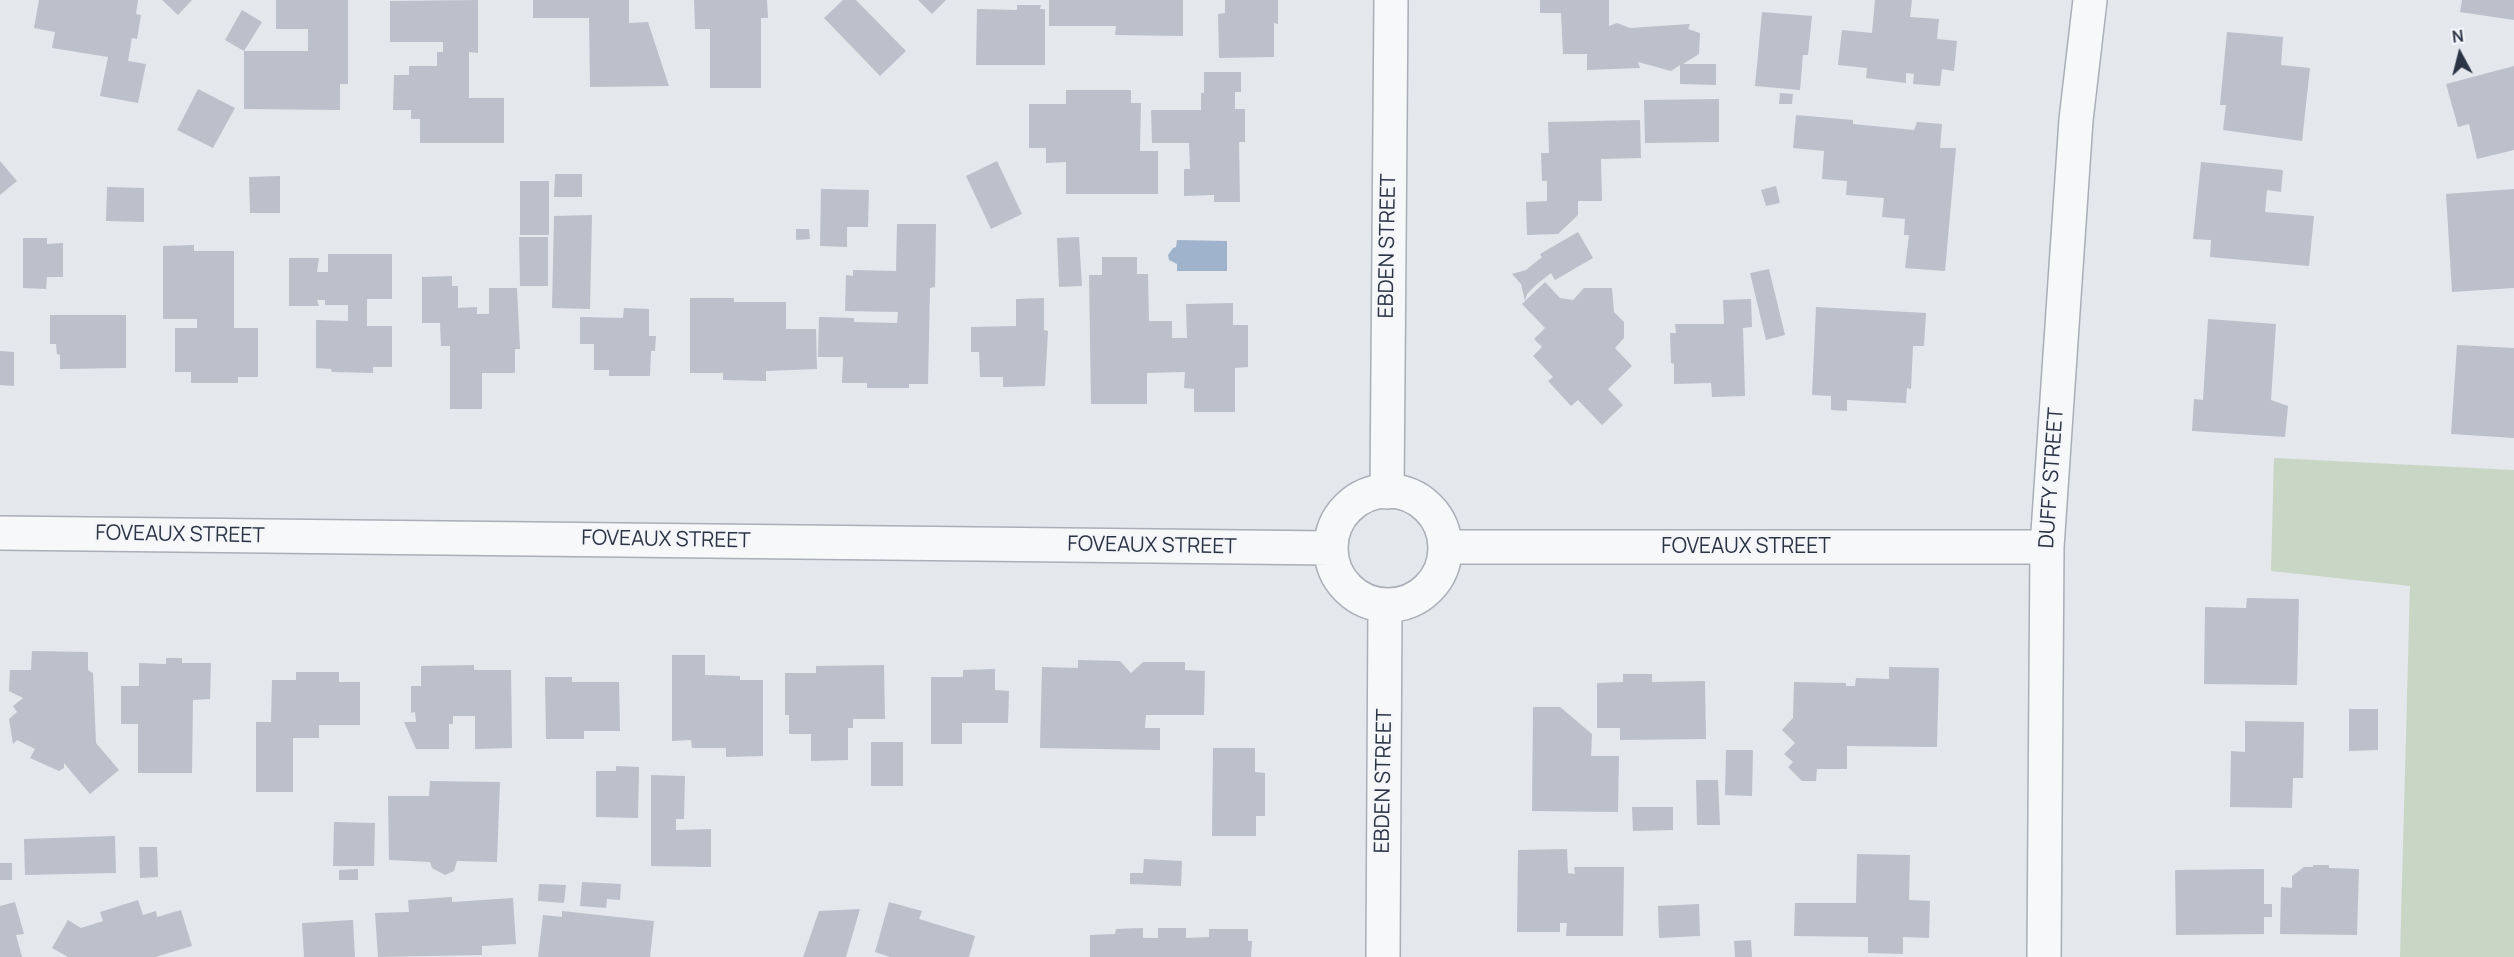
<!DOCTYPE html>
<style>
body{margin:0}
#map{position:relative;width:2514px;height:957px;overflow:hidden;background:#e4e7ec;font-family:Manrope,sans-serif}
canvas{display:block}
.north{position:absolute;left:2430px;top:24px;width:60px;height:60px;-webkit-text-stroke:4px #f4f6f9;paint-order:stroke;rotate:353deg;font-size:16px;font-weight:700;line-height:24px;text-align:center;color:#2b3445}
.north::after{content:'';display:block;margin:auto;width:21px;height:27px;background:#2b3445;clip-path:polygon(50% 0,100% 100%,50% 72%,0 100%)}
</style>
<div id="map">
<canvas width="2514" height="957"></canvas>
<div class="north">N</div>
</div>
<script>
const c = document.querySelector('canvas').getContext('2d');
c.lineJoin = 'round';
function fill(path, color) { c.fillStyle = color; c.fill(path, 'evenodd'); }
const poly = rows => new Path2D(rows.map(r => 'M' + r).join(''));
function stroke(path, color, width, dash) { c.strokeStyle = color; c.lineWidth = width; c.lineCap = dash ? 'butt' : 'round'; c.setLineDash(dash || []); c.stroke(path); }
function drawText(font, color, halo, rows, align = 'center') {
  c.font = font + ' Manrope,sans-serif'; c.lineWidth = 4.5; c.setLineDash([]); c.textBaseline = 'middle'; c.strokeStyle = halo; c.fillStyle = color; for (const [text, x, y, turn = 0] of rows) {
    c.save(); c.translate(x, y); c.rotate((+turn || 0) * Math.PI / 180); c.textAlign = isNaN(turn) ? turn : align; if (halo) c.strokeText(text, 0, 0); c.fillText(text, 0, 0); c.restore();
  }
}
fill(poly([
 [2274,458,2514,470,2514,957,2400,957,2410,586,2271,571]
]), '#c9d6c5');
fill(poly([
 [1177,240,1227,241,1227,271,1177,271,1177,264,1169,260,1168,255,1173,248,1176,247]
]), '#9fb4cc');
fill(poly([
 [39,0,138,0,136,14,141,15,137,39,132,38,128,61,146,64,138,103,100,96,108,57,52,48,55,32,34,28],
 [162,0,192,0,178,15],
 [276,0,348,0,348,84,340,84,340,110,244,109,244,51,308,51,308,29,276,29],
 [478,0,478,53,469,52,469,98,504,98,504,143,420,143,420,119,411,119,411,110,393,110,394,75,409,75,409,66,437,66,437,52,443,52,443,42,390,42,390,1],
 [533,0,629,0,629,23,648,22,669,86,590,87,589,18,533,18],
 [694,0,767,0,768,18,761,18,761,88,710,88,710,29,695,29],
 [843,0,856,0,906,51,880,76,824,18],
 [918,0,946,0,932,14],
 [1049,0,1183,0,1183,36,1115,35,1116,26,1049,26],
 [1225,0,1278,0,1278,24,1274,23,1274,57,1219,58,1218,14,1225,13],
 [1540,0,1609,0,1609,26,1617,23,1630,28,1690,24,1688,29,1700,33,1699,54,1683,64,1716,64,1716,85,1680,84,1680,65,1671,71,1638,62,1640,68,1587,70,1587,54,1563,54,1561,13,1540,13],
 [1875,0,1912,0,1910,17,1939,19,1937,39,1957,41,1954,71,1942,69,1940,86,1913,84,1914,74,1906,73,1906,83,1866,78,1867,68,1838,65,1842,30,1872,33],
 [2462,0,2514,0,2514,20,2460,12],
 [1017,5,1041,5,1040,9,1045,9,1045,65,976,65,977,9,1017,10],
 [242,10,262,22,244,51,225,40],
 [1762,12,1812,16,1808,55,1803,55,1800,90,1755,86],
 [2227,32,2283,37,2281,65,2310,68,2302,141,2223,130,2226,105,2220,105],
 [2514,66,2514,150,2477,159,2469,124,2458,127,2446,84],
 [1204,72,1241,72,1241,92,1235,92,1235,109,1245,109,1245,142,1239,142,1240,202,1214,202,1214,195,1184,196,1184,169,1190,169,1189,143,1152,143,1151,110,1201,110,1201,93,1204,93],
 [198,89,235,108,213,148,177,130],
 [1066,90,1131,90,1131,103,1141,103,1140,151,1158,151,1158,194,1066,194,1066,162,1046,163,1046,148,1029,148,1029,104,1066,104],
 [1780,93,1793,94,1792,104,1779,104],
 [1719,99,1719,142,1645,143,1644,100],
 [1796,115,1853,120,1853,124,1914,130,1917,122,1942,124,1940,148,1956,148,1945,271,1905,268,1909,235,1904,235,1905,219,1882,217,1884,198,1846,195,1847,181,1822,179,1824,151,1793,148],
 [1640,120,1641,158,1601,159,1602,201,1578,201,1578,215,1558,234,1527,235,1526,202,1547,201,1547,181,1542,181,1541,153,1549,153,1548,122],
 [0,161,17,181,0,195],
 [997,161,1022,214,991,229,966,176],
 [2201,162,2283,170,2281,192,2267,190,2265,212,2314,216,2309,266,2210,257,2211,240,2193,239],
 [555,174,582,174,582,197,554,197],
 [280,176,280,213,250,213,249,177],
 [520,181,549,181,549,235,520,235],
 [1776,186,1780,203,1766,206,1761,190],
 [107,187,144,188,144,222,106,221],
 [821,189,869,190,868,227,847,227,847,247,820,246],
 [2514,189,2514,288,2452,292,2446,194],
 [592,215,590,309,552,308,554,216],
 [897,224,936,224,935,287,930,288,928,384,909,384,909,388,867,388,867,383,842,383,843,357,818,357,819,317,854,318,854,322,897,323,898,312,845,311,846,275,853,276,853,270,896,271],
 [796,229,809,229,810,239,796,240],
 [1578,232,1593,258,1555,280,1551,273,1537,284,1527,294,1525,301,1521,284,1512,274,1526,270,1542,257,1540,254],
 [519,237,548,237,548,286,520,286],
 [1079,237,1082,286,1059,287,1057,238],
 [23,238,47,238,47,244,63,243,63,277,47,277,46,289,23,288],
 [194,245,194,251,234,251,234,328,258,328,258,377,238,377,238,383,191,383,191,372,175,372,175,328,197,328,197,319,163,319,163,246],
 [328,254,392,254,392,299,367,299,367,326,392,326,392,367,373,367,373,373,332,372,331,369,316,368,316,320,348,321,348,305,325,305,325,300,317,300,319,306,289,306,289,258,319,258,317,272,328,272],
 [1102,257,1137,257,1137,274,1148,274,1149,321,1172,321,1172,338,1187,338,1186,304,1233,303,1233,325,1248,325,1248,367,1235,368,1235,412,1194,412,1194,389,1184,388,1185,372,1147,373,1147,404,1091,404,1089,275,1102,275],
 [1769,269,1785,335,1766,340,1750,273],
 [452,276,452,286,458,286,458,308,477,307,477,314,489,314,489,288,517,288,520,349,515,349,515,373,482,373,482,409,450,409,450,346,441,346,440,323,422,323,422,277],
 [1545,282,1560,298,1573,300,1584,288,1612,288,1614,312,1624,322,1624,338,1615,348,1632,366,1608,389,1623,405,1602,425,1578,400,1571,406,1548,381,1553,377,1533,356,1542,347,1534,339,1545,328,1522,304],
 [690,298,734,298,734,302,786,302,786,329,816,329,817,369,766,371,766,381,723,380,723,373,690,373],
 [1044,298,1044,330,1048,331,1045,386,1003,387,1003,377,980,377,979,352,971,352,971,327,1016,326,1016,299],
 [1751,299,1752,327,1743,328,1745,396,1712,397,1711,383,1674,384,1674,364,1671,363,1670,333,1676,333,1675,324,1724,324,1723,300],
 [1816,307,1926,313,1924,346,1913,346,1911,389,1907,388,1906,403,1847,400,1847,411,1831,410,1831,396,1812,395],
 [624,308,649,309,649,336,656,336,655,351,651,351,650,376,609,376,609,370,594,370,594,344,580,344,580,317,623,318],
 [50,315,126,315,126,368,60,369,60,355,57,354,56,344,50,344],
 [2208,319,2276,324,2271,400,2288,406,2285,437,2192,431,2194,399,2203,400],
 [2457,345,2514,348,2514,438,2451,434],
 [0,351,14,352,14,386,0,385],
 [2247,598,2299,599,2297,685,2204,684,2205,607,2246,608],
 [32,651,88,652,88,670,93,673,96,743,119,770,90,794,64,763,64,768,59,771,30,758,35,749,17,740,13,744,9,719,17,712,13,706,23,698,9,691,10,670,31,670],
 [672,655,705,655,705,675,740,676,740,680,763,680,763,756,726,757,726,748,692,748,691,740,672,741],
 [166,658,182,658,182,663,211,663,210,699,193,700,192,773,138,773,138,724,121,724,121,686,139,686,139,663,166,664],
 [1078,660,1120,661,1131,673,1143,662,1185,662,1185,670,1205,671,1204,715,1146,715,1145,728,1160,728,1160,750,1040,748,1042,667,1078,668],
 [474,665,474,670,511,670,512,748,475,749,475,716,453,716,453,724,449,724,449,749,416,749,404,722,416,722,415,712,411,713,411,686,421,686,421,666],
 [884,665,885,719,853,719,853,728,848,728,848,760,811,761,811,734,789,734,789,715,785,715,785,673,816,673,816,666],
 [1889,667,1939,668,1937,747,1847,746,1847,769,1817,769,1816,781,1802,781,1788,767,1793,762,1784,754,1795,743,1782,730,1793,718,1794,682,1846,683,1846,686,1855,686,1856,678,1889,679],
 [995,669,995,690,1009,691,1008,723,962,723,962,744,931,744,931,677,963,677,963,670],
 [296,672,339,672,339,682,360,682,360,725,319,725,319,738,293,738,293,792,256,792,256,722,271,722,272,680,296,680],
 [1623,674,1652,674,1652,682,1705,681,1706,739,1620,740,1620,728,1597,728,1597,683,1623,682],
 [545,677,572,677,572,682,619,682,620,731,584,731,584,739,546,739],
 [1533,707,1560,707,1592,734,1591,756,1619,756,1618,812,1532,811],
 [2349,709,2378,709,2378,750,2349,751],
 [2245,721,2304,722,2303,778,2293,778,2292,808,2230,807,2231,751,2245,752],
 [871,742,903,742,903,786,871,786],
 [1213,748,1255,748,1255,772,1265,773,1265,816,1256,816,1256,836,1212,836],
 [1726,750,1753,750,1752,796,1725,795],
 [616,766,639,767,638,818,596,817,596,771,616,771],
 [651,775,685,776,684,819,676,819,676,830,711,829,711,867,651,866],
 [1696,780,1718,780,1720,825,1697,825],
 [430,781,500,782,497,862,457,861,454,871,445,875,432,868,430,862,389,860,388,796,429,796],
 [1632,807,1673,807,1673,830,1633,831],
 [334,822,375,823,374,866,333,866],
 [115,836,116,873,25,875,24,839],
 [139,847,157,847,158,877,140,878],
 [1567,849,1568,873,1575,874,1574,867,1624,867,1623,936,1566,936,1567,923,1560,923,1560,932,1517,932,1518,850],
 [1857,854,1910,855,1909,900,1930,901,1929,938,1903,937,1903,954,1868,953,1868,937,1794,936,1795,903,1856,903],
 [1144,859,1182,861,1181,886,1130,884,1130,873,1143,873],
 [0,863,12,863,12,880,0,880],
 [2313,865,2329,865,2329,868,2359,869,2357,935,2280,934,2281,887,2292,888,2292,876,2304,867,2313,867],
 [358,869,358,880,339,880,339,870],
 [2264,869,2264,904,2272,904,2272,917,2264,917,2264,934,2176,935,2175,870],
 [582,882,621,884,620,900,607,899,606,908,580,906],
 [539,884,566,885,564,903,538,901],
 [452,897,452,902,513,898,516,944,482,946,482,955,378,957,375,913,409,912,408,900],
 [138,900,143,915,156,911,157,917,181,910,192,946,155,957,68,957,52,948,68,920,81,928,103,921,100,912],
 [15,902,24,934,16,935,22,957,0,957,0,906],
 [889,902,922,911,919,919,975,936,969,957,890,957,875,952],
 [1699,904,1700,936,1659,938,1658,906],
 [860,909,846,957,803,957,819,911],
 [562,911,654,921,650,957,538,957,543,915,562,917],
 [353,920,355,957,304,957,302,923],
 [1143,928,1143,938,1158,938,1158,928,1186,928,1186,938,1209,937,1209,929,1248,929,1248,941,1252,941,1251,957,1090,957,1090,935,1115,934,1116,929],
 [1751,940,1752,957,1735,957,1734,941]
]), '#bbc0ca');
const minor = poly([
 '1331 548a57 57 0 1 1 114 0a57 57 0 1 1-114 0Z',
 [1387,492,1391,0],
 [0,533,1331,548],
 [1445,547,2047,547],
 [1383,957,1385,605],
 [2044,957,2047,547,2076,120,2090,0]
]);
stroke(minor, '#a9aeb7', 36);
stroke(minor, '#f7f8fa', 33);
drawText('21px', '#2b3445', '#f4f6f9', [
 ["EBDEN STREET",1388,246,-89],
 ["DUFFY STREET",2052,478,-86],
 ["FOVEAUX STREET",180,535,1],
 ["FOVEAUX STREET",666,540,1],
 ["FOVEAUX STREET",1152,546,1],
 ["FOVEAUX STREET",1746,547],
 ["EBDEN STREET",1384,781,-89]
]);
</script>
